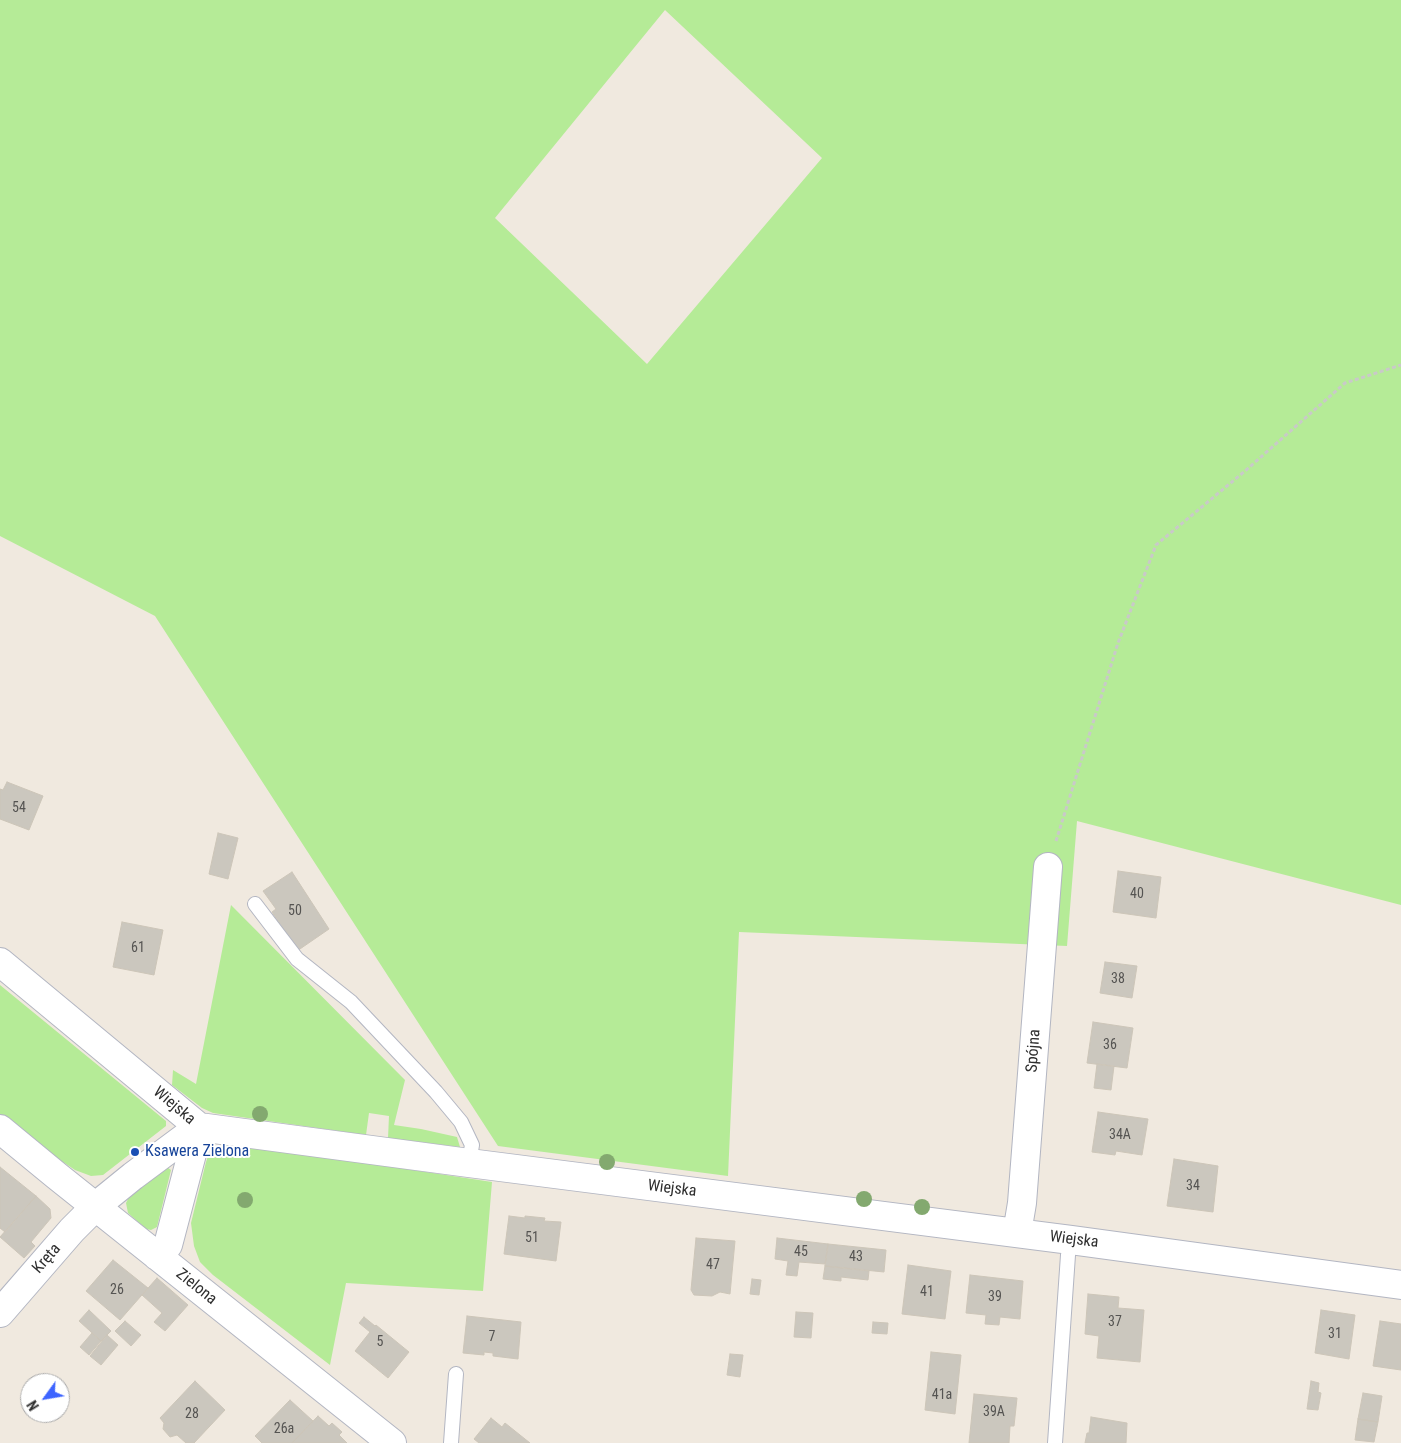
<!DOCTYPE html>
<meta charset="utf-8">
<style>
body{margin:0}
#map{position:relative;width:1401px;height:1443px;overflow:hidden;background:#f0e9df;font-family:"Roboto Condensed",sans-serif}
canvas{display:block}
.north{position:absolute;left:20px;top:1373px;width:50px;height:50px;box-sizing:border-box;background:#fff;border:1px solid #ababab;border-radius:50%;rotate:238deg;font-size:14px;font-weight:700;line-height:20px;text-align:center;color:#2e2e2e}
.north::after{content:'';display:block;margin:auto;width:18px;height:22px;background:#3d64ff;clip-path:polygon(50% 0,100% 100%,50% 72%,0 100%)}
</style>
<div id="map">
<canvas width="1401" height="1443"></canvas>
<div class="north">N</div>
</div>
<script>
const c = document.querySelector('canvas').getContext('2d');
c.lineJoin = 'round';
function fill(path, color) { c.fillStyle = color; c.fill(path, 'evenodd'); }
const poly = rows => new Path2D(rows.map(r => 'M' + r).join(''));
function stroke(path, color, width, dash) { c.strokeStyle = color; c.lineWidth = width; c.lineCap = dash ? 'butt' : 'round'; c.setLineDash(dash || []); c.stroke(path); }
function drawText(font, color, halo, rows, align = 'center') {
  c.font = font + ' "Roboto Condensed",sans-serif'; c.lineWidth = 4; c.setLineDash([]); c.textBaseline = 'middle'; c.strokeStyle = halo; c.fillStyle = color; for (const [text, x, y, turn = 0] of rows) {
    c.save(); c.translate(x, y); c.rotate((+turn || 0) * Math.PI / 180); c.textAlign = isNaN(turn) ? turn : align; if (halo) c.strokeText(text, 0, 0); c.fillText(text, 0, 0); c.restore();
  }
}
fill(poly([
 [0,0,1401,0,1401,905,1077,821,1067,946,739,932,728,1176,498,1146,155,616,0,536],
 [665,10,822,158,647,364,495,218],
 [231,905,405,1080,394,1125,421,1129,457,1137,460,1147,388,1138,389,1116,369,1113,366,1135,213,1113,202,1108,172,1085,173,1070,196,1084],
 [0,985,166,1121,166,1126,103,1175,91,1176,75,1170,63,1162,58,1167,0,1119],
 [235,1143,492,1182,483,1291,346,1283,330,1365,213,1275,200,1262,194,1246,191,1223,206,1162,208,1156,216,1149,225,1145],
 [167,1167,171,1170,157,1227,151,1230,146,1229,128,1213,126,1203,129,1197]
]), '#b5eb97');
const building = poly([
 [7,782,43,796,29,830,0,819,0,789,3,790,7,782],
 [218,833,238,838,228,879,209,874,218,833],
 [1118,871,1161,877,1156,918,1113,912,1118,871],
 [292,872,329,929,297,951,272,912,276,909,263,891,292,872],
 [122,922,163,930,154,975,113,967,122,922],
 [1105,962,1137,966,1132,998,1100,993,1105,962],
 [1093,1022,1133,1028,1127,1068,1087,1063,1093,1022],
 [1097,1064,1114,1066,1111,1090,1094,1088,1097,1064],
 [1098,1112,1148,1119,1142,1155,1116,1151,1115,1155,1092,1152,1098,1112],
 [1174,1159,1218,1166,1213,1212,1167,1206,1174,1159],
 [0,1167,36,1196,5,1232,0,1228,0,1167],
 [36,1196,50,1209,51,1218,31,1242,35,1246,24,1258,0,1237,36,1196],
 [509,1216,525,1218,525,1216,545,1218,544,1221,561,1222,556,1261,504,1254,509,1216],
 [696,1238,735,1241,730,1294,720,1292,712,1296,694,1295,691,1290,696,1238],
 [777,1238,828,1244,825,1264,799,1262,797,1276,786,1275,788,1261,775,1259,777,1238],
 [828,1244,886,1250,884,1272,825,1266,828,1244],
 [113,1260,148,1288,120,1320,86,1291,113,1260],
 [908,1265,951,1271,945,1319,902,1314,908,1265],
 [825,1266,869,1271,868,1280,841,1277,841,1281,823,1279,825,1266],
 [970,1275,1023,1281,1020,1319,1000,1317,999,1325,985,1324,986,1315,966,1313,970,1275],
 [157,1278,188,1305,165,1331,154,1322,162,1313,142,1295,157,1278],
 [752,1279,761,1280,759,1295,750,1294,752,1279],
 [1088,1294,1119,1297,1118,1308,1144,1310,1140,1362,1097,1358,1099,1336,1085,1334,1088,1294],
 [89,1310,111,1331,101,1341,79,1321,89,1310],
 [1321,1310,1355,1315,1349,1359,1315,1353,1321,1310],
 [796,1312,813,1313,811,1338,794,1337,796,1312],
 [467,1316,521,1322,518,1359,493,1356,493,1353,484,1352,484,1355,463,1353,467,1316],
 [364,1317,375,1326,376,1325,409,1352,388,1378,355,1351,370,1332,359,1323,364,1317],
 [125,1321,141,1335,131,1346,115,1331,125,1321],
 [1380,1321,1401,1324,1401,1370,1373,1366,1380,1321],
 [873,1322,888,1323,887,1334,872,1333,873,1322],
 [92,1333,101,1341,89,1355,80,1347,92,1333],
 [107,1335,118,1345,101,1365,90,1356,107,1335],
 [931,1352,961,1355,955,1414,925,1410,931,1352],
 [730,1354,743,1355,740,1377,727,1375,730,1354],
 [195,1381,225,1410,194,1443,186,1443,177,1435,170,1437,163,1429,164,1423,160,1418,195,1381],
 [1311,1381,1319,1383,1318,1392,1321,1393,1318,1410,1307,1409,1311,1381],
 [1363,1393,1382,1396,1378,1422,1358,1419,1363,1393],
 [974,1394,1017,1398,1014,1426,1010,1426,1009,1443,969,1443,974,1394],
 [290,1400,313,1421,292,1443,262,1443,255,1436,290,1400],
 [318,1416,329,1426,332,1423,342,1432,339,1435,347,1443,292,1443,318,1416],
 [1091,1417,1127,1423,1126,1443,1085,1443,1087,1433,1089,1433,1091,1417],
 [491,1418,502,1427,505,1423,530,1443,479,1443,474,1439,491,1418],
 [1358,1419,1378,1422,1374,1442,1355,1440,1358,1419]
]);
fill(building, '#cbc7be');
stroke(building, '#ccc5b8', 1);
const lane = poly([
 [255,904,297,959,351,1002,436,1092,461,1122,472,1145,469,1163],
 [451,1443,456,1374],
 [1055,1443,1068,1255,1071,1240]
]);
const street = poly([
 [0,962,199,1127,469,1163,1071,1240,1401,1285],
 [0,1129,57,1176,392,1443],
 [1017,1233,1022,1203,1048,867],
 [157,1256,168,1245,199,1127],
 [0,1313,72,1230,96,1206,133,1176,199,1127]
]);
stroke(lane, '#b3b6c2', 16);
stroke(street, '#b3b6c2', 30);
stroke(poly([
 [1056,841,1118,643,1156,545,1245,471,1345,383,1401,365]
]), '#c9c9c9', 3, [4, 2.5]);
stroke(lane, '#fff', 14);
stroke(street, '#fff', 28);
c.fillStyle = '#83a96f';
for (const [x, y] of [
 [260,1114],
 [607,1162],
 [864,1199],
 [245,1200],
 [922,1207]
]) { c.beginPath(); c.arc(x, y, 8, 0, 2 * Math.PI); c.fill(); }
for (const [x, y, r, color] of [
 [135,1152,5,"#1a4fb4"]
]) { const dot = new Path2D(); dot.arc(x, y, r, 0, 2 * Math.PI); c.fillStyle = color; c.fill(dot); stroke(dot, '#fff', 2); }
drawText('14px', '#555452', null, [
 ["54",19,808],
 ["40",1137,894],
 ["50",295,911],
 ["61",138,948],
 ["38",1118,979],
 ["36",1110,1045],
 ["34A",1120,1135],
 ["34",1193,1186],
 ["51",532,1238],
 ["45",801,1252],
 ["43",856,1257],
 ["47",713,1265],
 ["26",117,1290],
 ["41",927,1292],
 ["39",995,1297],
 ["37",1115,1322],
 ["31",1335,1334],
 ["7",492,1337],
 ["5",380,1342],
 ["41a",942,1395],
 ["39A",994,1412],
 ["28",192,1414],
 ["26a",284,1429]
]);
drawText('16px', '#2e2e2e', '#fff', [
 ["Spójna",1034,1051,-86],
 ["Wiejska",174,1106,40],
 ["Wiejska",672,1189,7],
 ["Wiejska",1074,1240,7],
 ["Kręta",47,1259,-49],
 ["Zielona",196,1287,39]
]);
drawText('16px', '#164399', '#fff', [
 ["Ksawera Zielona",145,1152]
], 'left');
</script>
